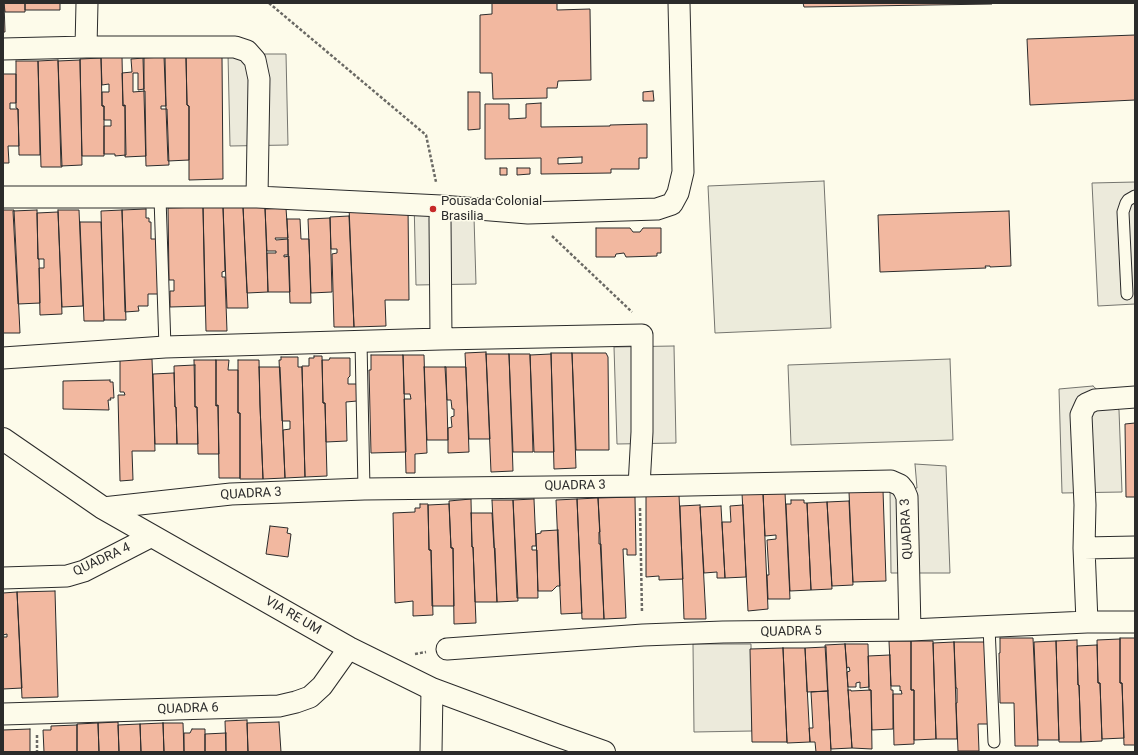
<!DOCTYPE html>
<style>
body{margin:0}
#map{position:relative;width:1138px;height:755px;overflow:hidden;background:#fdfbea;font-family:Roboto,sans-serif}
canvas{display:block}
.frame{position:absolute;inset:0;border:4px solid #2b2b2b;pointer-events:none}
</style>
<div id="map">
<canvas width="1138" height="755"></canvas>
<div class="frame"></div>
</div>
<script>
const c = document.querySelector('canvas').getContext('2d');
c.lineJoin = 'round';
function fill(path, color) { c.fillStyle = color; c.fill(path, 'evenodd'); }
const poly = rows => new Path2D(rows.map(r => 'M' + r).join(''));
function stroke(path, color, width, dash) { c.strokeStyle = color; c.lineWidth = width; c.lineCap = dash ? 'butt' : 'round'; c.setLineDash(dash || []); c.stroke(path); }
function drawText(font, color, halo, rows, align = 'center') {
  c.font = font + ' Roboto,sans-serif'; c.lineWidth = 3; c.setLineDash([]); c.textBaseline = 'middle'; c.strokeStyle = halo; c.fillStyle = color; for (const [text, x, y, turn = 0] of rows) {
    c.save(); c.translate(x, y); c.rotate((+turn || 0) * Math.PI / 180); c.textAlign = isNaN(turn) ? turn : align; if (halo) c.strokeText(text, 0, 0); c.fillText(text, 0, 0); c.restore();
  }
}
const green = poly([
 [824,181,831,328,715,333,708,186,824,181],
 [950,359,953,440,791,445,788,365,950,359]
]);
fill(green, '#ecebdb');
stroke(green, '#74746e', 1);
const parking = poly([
 [228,54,286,54,288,145,230,146,228,54],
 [1135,182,1135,304,1098,306,1092,183,1135,182],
 [414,200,474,217,476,284,416,285,414,200],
 [674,346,676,443,617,444,614,347,674,346],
 [1093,386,1119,410,1122,492,1062,493,1059,389,1093,386],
 [915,464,946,466,950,573,891,573,890,489,917,488,915,464],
 [693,644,751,644,752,731,694,732,693,644]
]);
fill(parking, '#eceadb');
stroke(parking, '#74746e', 1);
const building = poly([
 [3,3,4,3,5,32,3,32,3,3],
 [4,3,25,3,25,12,5,12,4,3],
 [25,3,60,3,60,10,25,10,25,3],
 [492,3,557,3,557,10,590,9,591,80,558,81,557,88,547,88,547,98,493,99,492,73,480,73,480,15,492,14,492,3],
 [803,3,992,3,992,4,804,7,803,3],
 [1135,35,1135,100,1030,105,1027,39,1135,35],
 [122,56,123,106,125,105,126,155,115,156,115,154,104,154,104,126,111,126,111,120,104,120,104,106,102,106,102,92,109,92,109,84,102,85,101,58,101,57,122,56],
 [164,56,186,56,187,105,189,106,189,160,168,161,164,56],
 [165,57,166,106,161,106,161,109,167,109,169,165,146,166,143,58,165,57],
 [186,57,222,57,223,179,189,180,189,106,187,105,186,57],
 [101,58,102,106,104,106,104,156,82,156,80,59,101,58],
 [144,58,144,89,138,90,138,73,133,73,133,92,145,91,146,156,125,157,125,105,123,106,122,73,132,72,131,59,144,58],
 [58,60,62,167,41,167,38,61,58,60],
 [80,60,82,165,61,166,58,61,80,60],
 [16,61,38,61,40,155,19,155,18,109,16,108,16,61],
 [3,74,16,74,16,103,10,103,10,109,18,109,19,146,8,146,9,163,3,163,3,74],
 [653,91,654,101,643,101,643,92,653,91],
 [468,92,480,92,480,129,468,130,468,92],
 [541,103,541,127,610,126,610,125,647,124,647,158,639,158,639,169,611,169,611,173,541,174,541,158,485,159,485,104,509,104,509,119,526,118,526,104,541,103],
 [582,157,582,163,558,164,558,158,582,157],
 [500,168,507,168,507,175,500,175,500,168],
 [517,168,530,168,530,174,517,175,517,168],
 [265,206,268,292,247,293,243,207,265,206],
 [408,206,409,300,385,300,386,326,354,327,349,207,408,206],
 [203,207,223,207,225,271,222,272,222,277,225,277,227,331,206,331,203,207],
 [203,207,205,306,170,307,170,291,174,291,174,280,169,280,168,208,203,207],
 [223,207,243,207,248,308,227,308,223,207],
 [286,208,288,238,275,238,276,240,288,239,288,255,284,255,284,257,289,256,290,292,268,292,267,253,276,253,276,251,267,251,265,209,286,208],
 [146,209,146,218,149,218,149,222,151,222,151,239,156,239,158,294,148,294,148,306,138,306,139,311,125,312,122,210,146,209],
 [3,210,14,210,20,333,3,333,3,210],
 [37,210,38,259,39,259,40,303,18,304,13,211,37,210],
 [58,210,79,210,83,306,62,307,58,210],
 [122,210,126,320,104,320,101,211,122,210],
 [1009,211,1011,266,990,267,990,266,985,266,986,268,880,272,878,215,1009,211],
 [58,212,62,314,40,315,39,268,44,268,44,259,38,259,37,213,58,212],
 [349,216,354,327,334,327,332,254,337,253,337,249,331,249,330,217,349,216],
 [330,218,332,292,311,293,308,219,330,218],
 [287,219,300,219,301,239,309,239,311,303,290,303,287,219],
 [80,222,101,222,104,321,84,321,80,222],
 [596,228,630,228,633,232,640,232,643,228,661,228,661,253,657,253,657,256,626,257,624,253,616,254,615,257,596,257,596,228],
 [486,352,490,439,469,439,465,353,486,352],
 [551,353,572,353,576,468,554,469,551,353],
 [572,353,606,353,608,357,609,450,576,450,572,353],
 [486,354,509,354,513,471,491,472,486,354],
 [509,354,530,354,533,452,513,452,509,354],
 [551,354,554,452,534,452,530,355,551,354],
 [371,355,403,355,406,452,371,453,369,370,371,370,371,355],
 [403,355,424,355,427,453,415,454,415,473,406,473,404,399,411,399,410,394,404,394,403,355],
 [314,356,322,356,323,403,325,403,327,476,305,477,302,367,302,366,309,366,309,358,314,358,314,356],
 [281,357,298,357,298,367,302,367,305,477,285,478,283,430,290,429,290,421,282,421,279,360,281,360,281,357],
 [330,358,350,358,350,376,348,378,348,384,357,384,357,401,346,402,347,441,326,442,325,403,323,403,322,360,329,360,330,358],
 [120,359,152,359,155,451,132,451,133,480,120,481,118,395,125,395,124,392,120,392,120,359],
 [194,360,216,360,216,406,218,405,219,454,198,454,197,407,195,407,194,360],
 [216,360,229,360,228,370,238,370,238,413,240,413,240,478,219,478,218,405,216,406,216,360],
 [238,360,259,360,260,405,263,479,240,479,240,413,238,413,238,360],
 [195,365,195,407,197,407,198,444,177,444,176,407,175,407,174,366,195,365],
 [259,367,280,367,285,478,263,479,260,405,259,367],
 [424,367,446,367,448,440,427,440,424,367],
 [445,367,466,367,469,452,448,453,448,428,452,427,451,417,454,416,454,409,452,409,451,400,447,400,445,367],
 [174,373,175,407,176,407,177,444,155,444,153,374,174,373],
 [110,380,110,382,113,382,114,398,110,398,111,400,108,400,109,410,63,409,63,381,110,380],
 [1135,423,1135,497,1126,497,1125,424,1135,423],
 [883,490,886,581,853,582,849,492,883,490],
 [785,492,790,599,768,599,767,575,769,575,767,540,776,539,776,535,765,536,763,493,785,492],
 [742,493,763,493,768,609,748,611,742,493],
 [646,495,679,495,683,579,659,580,659,576,646,577,646,495],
 [635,497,636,555,627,555,627,549,623,549,626,618,604,619,598,498,635,497],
 [598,498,600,532,599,532,599,544,601,544,604,619,582,619,577,499,598,498],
 [471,499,472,547,473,547,476,623,454,624,453,548,451,548,449,501,471,499],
 [534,499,536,546,532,546,532,550,537,550,538,598,517,598,513,500,534,499],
 [577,499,582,613,561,614,556,500,577,499],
 [492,500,513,500,518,601,497,602,492,500],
 [791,500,804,500,804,503,807,503,811,590,790,591,786,504,791,504,791,500],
 [849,501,853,585,832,586,827,502,849,501],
 [827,502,832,589,811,590,807,503,827,502],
 [420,504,428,504,429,550,431,550,433,615,413,616,413,601,395,603,393,513,415,512,415,508,420,508,420,504],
 [449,504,451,548,453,548,454,606,432,606,431,550,429,550,428,505,449,504],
 [700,505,706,619,684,619,680,506,700,505],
 [743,505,746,577,725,578,722,522,731,522,730,506,743,505],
 [721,506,725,578,717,578,717,572,704,573,700,507,721,506],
 [471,513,492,513,494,548,495,548,497,602,475,602,473,547,472,547,471,513],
 [270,526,288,528,287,533,291,534,288,557,266,554,270,526],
 [558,530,560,586,557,586,552,591,538,591,536,534,541,533,541,531,558,530],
 [55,591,58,697,22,698,17,592,55,591],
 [17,592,22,688,3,689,3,637,7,637,7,634,3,635,3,593,17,592],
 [1000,638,1033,638,1038,746,1015,746,1014,703,1000,703,999,653,1000,653,1000,638],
 [1120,638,1135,638,1135,745,1124,745,1122,683,1120,683,1120,638],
 [1120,639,1120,683,1122,683,1124,738,1102,739,1100,683,1098,683,1097,640,1120,639],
 [1077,640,1078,685,1079,685,1081,742,1059,742,1056,641,1077,640],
 [889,641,911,641,911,690,914,690,914,744,894,745,893,694,902,694,901,690,900,691,900,686,891,686,889,641],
 [911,641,933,641,936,739,914,740,914,690,911,690,911,641],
 [1056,641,1059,740,1038,740,1034,642,1056,641],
 [954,642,989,642,991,724,978,724,979,751,958,751,956,703,957,703,957,688,956,688,954,642],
 [954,642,957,739,936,739,933,643,954,642],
 [845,644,852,748,831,749,825,645,845,644],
 [845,644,868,644,869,687,860,688,860,682,856,683,856,687,848,687,847,672,850,671,849,667,847,668,845,644],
 [1097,645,1098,683,1100,683,1102,741,1081,742,1079,685,1078,685,1077,646,1097,645],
 [826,647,828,691,807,692,805,648,826,647],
 [783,648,805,648,810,742,787,743,787,742,783,648],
 [783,648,787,742,752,742,750,649,783,648],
 [890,655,891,690,893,690,893,729,872,730,871,690,869,690,868,656,890,655],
 [848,690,851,690,851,691,871,690,872,749,852,748,848,690],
 [828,691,831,752,816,752,815,742,810,742,809,728,813,728,811,692,828,691],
 [247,720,248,752,226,752,225,721,247,720],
 [118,722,119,752,99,752,98,723,118,722],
 [279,722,281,752,248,752,247,723,279,722],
 [98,723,99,752,77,752,77,724,98,723],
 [163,723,164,752,141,752,140,724,163,723],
 [163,723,183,723,184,752,164,752,163,723],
 [140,724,141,752,119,752,118,725,140,724],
 [77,725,77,752,44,752,43,730,51,730,51,726,77,725],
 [30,729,30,752,3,752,3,730,30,729],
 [192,729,205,729,205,752,184,752,184,733,190,733,192,729],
 [226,733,226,752,205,752,205,734,226,733]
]);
fill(building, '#f2b8a0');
stroke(building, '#2b2b2b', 1);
const lane = poly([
 [160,198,165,347],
 [1127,294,1123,212,1126,203,1128,200,1135,196],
 [361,342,364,489],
 [989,627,994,742]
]);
const street = poly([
 [86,47,87,3],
 [3,49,86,47,235,47,247,51,255,60,259,79,257,197],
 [3,197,257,197,441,206,528,213,657,209,672,204,678,193,683,172,679,3],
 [441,339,440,219,441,206],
 [3,358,165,347,441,339,642,335,642,432,639,486],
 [103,508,231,494,364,489,639,486,891,481,900,485,904,490,907,497,910,630],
 [1084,548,1135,547],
 [3,578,67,576,84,571,152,536],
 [1087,622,1084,548,1085,505,1081,415,1086,404,1095,400,1135,397],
 [447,649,643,635,723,632,910,630,1087,622,1135,622],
 [3,714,279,706,296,702,310,697,322,686,349,648],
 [431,752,432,689]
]);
const secondary = poly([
 [3,439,103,508,349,648,432,689,556,735,604,752]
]);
stroke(lane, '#2b2b2b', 13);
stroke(street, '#2b2b2b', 23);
stroke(secondary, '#2b2b2b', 24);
stroke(poly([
 [269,3,426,135,436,182],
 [552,236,632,312],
 [640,508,642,613],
 [415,654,426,652],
 [37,735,37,752]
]), '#6a6964', 2.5, [3, 2]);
stroke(lane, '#fdfbea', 11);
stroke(street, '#fdfbea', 21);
stroke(secondary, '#fdfbea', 22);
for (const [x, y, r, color] of [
 [433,209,4,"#c62828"]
]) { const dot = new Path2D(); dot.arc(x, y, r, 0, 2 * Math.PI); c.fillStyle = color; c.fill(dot); stroke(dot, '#fdfbea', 1.5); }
drawText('13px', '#2b2b2b', '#fdfbea', [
 ["Pousada Colonial",441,202],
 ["Brasilia",441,217]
], 'left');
drawText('13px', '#2b2b2b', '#fdfbea', [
 ["QUADRA 3",575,486,-1],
 ["QUADRA 3",251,494,-3],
 ["QUADRA 3",907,529,-93],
 ["QUADRA 4",102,560,-25],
 ["VIA RE UM",293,616,30],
 ["QUADRA 5",791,632,-1],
 ["QUADRA 6",188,709,-2]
]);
</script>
